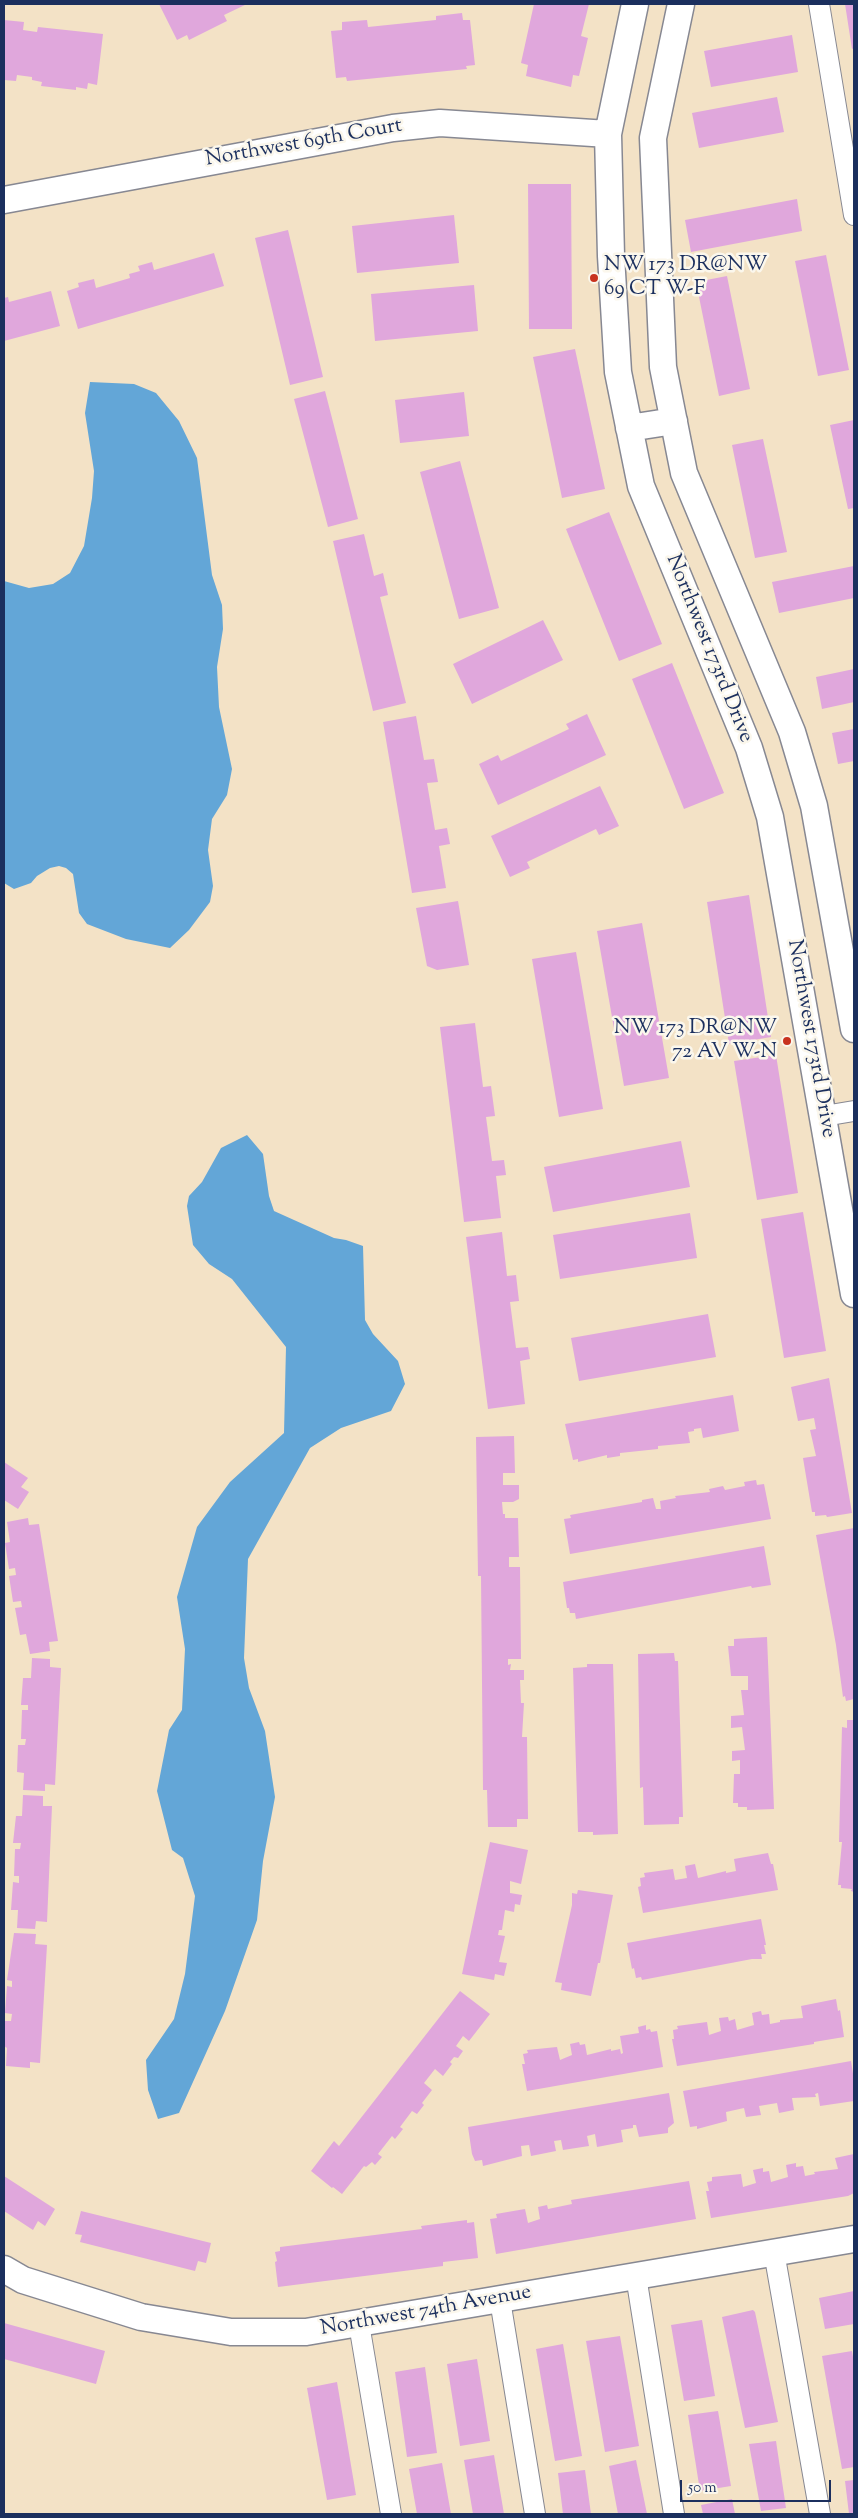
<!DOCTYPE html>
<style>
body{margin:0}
#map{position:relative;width:858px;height:2518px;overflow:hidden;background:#f3e2c6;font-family:"Sorts Mill Goudy",serif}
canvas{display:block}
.frame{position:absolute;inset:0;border:5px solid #1b2f5e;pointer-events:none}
.scale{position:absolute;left:680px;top:2480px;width:151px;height:22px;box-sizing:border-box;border:2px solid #1b2f5e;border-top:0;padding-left:6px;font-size:15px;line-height:18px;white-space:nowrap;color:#1b2f5e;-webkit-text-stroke:4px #fbf7ec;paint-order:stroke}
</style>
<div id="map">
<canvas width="858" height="2518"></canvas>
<div class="frame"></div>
<div class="scale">50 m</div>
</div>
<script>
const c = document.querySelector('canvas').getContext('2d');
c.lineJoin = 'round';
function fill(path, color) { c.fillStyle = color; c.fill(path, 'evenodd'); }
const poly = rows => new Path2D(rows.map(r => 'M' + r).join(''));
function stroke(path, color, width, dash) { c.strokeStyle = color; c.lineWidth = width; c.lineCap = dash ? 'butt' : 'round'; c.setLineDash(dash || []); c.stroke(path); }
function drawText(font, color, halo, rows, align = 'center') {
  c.font = font + ' "Sorts Mill Goudy",serif'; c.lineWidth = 5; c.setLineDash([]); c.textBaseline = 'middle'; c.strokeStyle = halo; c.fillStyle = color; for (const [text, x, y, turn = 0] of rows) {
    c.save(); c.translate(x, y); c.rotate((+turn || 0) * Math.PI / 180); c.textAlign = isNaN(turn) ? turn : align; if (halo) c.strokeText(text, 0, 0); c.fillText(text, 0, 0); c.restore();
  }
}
fill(poly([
 [90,382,134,384,156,393,179,421,197,458,212,575,222,605,223,629,217,667,219,707,232,769,227,795,212,819,208,850,213,886,210,902,189,930,170,948,126,939,87,924,79,913,73,874,66,868,59,866,50,868,37,876,31,883,14,889,4,883,4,581,29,588,53,584,70,573,84,546,92,498,94,471,85,413],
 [247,1135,263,1154,269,1196,274,1211,334,1238,346,1240,363,1246,365,1320,373,1334,398,1361,405,1384,391,1411,341,1428,310,1448,248,1559,244,1658,249,1688,265,1731,275,1797,263,1861,257,1920,225,2011,179,2113,158,2119,148,2090,146,2060,174,2019,185,1974,195,1896,183,1858,172,1850,157,1791,169,1730,182,1710,185,1649,177,1597,197,1527,230,1482,284,1433,286,1347,232,1279,209,1264,193,1245,187,1206,189,1196,202,1182,221,1148]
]), '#63a6d7');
fill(poly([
 [159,4,247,4,224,15,227,21,189,40,187,35,177,40],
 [534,4,589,4,581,36,588,38,579,76,573,75,571,87,526,76,528,65,521,63],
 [845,4,854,4,854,48,852,49],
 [462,13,463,20,470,20,475,65,466,66,467,69,347,81,346,77,336,78,331,31,342,30,342,22,367,20,368,27,436,20,436,16],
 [4,20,24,22,23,30,37,32,38,27,103,34,97,85,88,83,87,89,76,87,76,90,41,86,42,82,32,80,32,77,17,75,16,81,4,80],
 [792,35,798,72,711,87,704,51],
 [777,97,784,132,699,148,692,113],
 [528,184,571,184,572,329,529,329],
 [797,199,802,231,691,252,685,220],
 [454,215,459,263,357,273,352,226],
 [288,230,323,377,290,385,255,238],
 [214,253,224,286,78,329,67,291,79,287,78,283,94,279,96,288,130,278,129,274,140,271,138,266,152,262,154,270],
 [826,255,849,370,818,376,795,261],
 [727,276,750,389,719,396,696,282],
 [474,285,478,331,375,341,371,294],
 [51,291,60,326,4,341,4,298,8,297,9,302],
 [575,349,605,489,562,498,533,357],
 [325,391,358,519,328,527,294,399],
 [464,392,469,436,400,443,395,400],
 [854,420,854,508,848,509,830,425],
 [763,439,787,552,755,558,732,445],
 [460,461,499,608,459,619,420,472],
 [609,512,662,644,619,661,566,529],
 [364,534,374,576,383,573,388,595,380,597,406,703,373,711,333,541],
 [854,566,854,598,779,613,772,582],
 [543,620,563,660,472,704,453,664],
 [672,663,724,793,684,809,632,679],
 [854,669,854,702,822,709,816,677],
 [587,714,606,755,498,805,479,764,498,755,501,761,569,729,566,724],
 [416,716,424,760,434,759,438,782,427,783,435,830,447,828,450,844,439,846,446,888,412,893,383,722],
 [854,729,854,761,838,764,832,733],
 [600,786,619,826,599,835,596,829,527,862,530,868,510,877,491,836],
 [749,895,771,1037,729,1044,707,902],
 [458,901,469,965,437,970,427,966,416,908],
 [642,923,669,1078,624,1086,597,931],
 [576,952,603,1109,559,1117,532,959],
 [475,1023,483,1087,491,1086,495,1116,486,1117,492,1161,504,1160,506,1175,496,1176,501,1218,464,1222,440,1027],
 [776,1055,798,1193,757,1200,734,1061],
 [681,1141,690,1187,553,1212,544,1167],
 [803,1212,826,1351,784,1358,761,1219],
 [690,1213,697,1258,560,1279,553,1235],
 [502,1232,507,1276,516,1275,519,1301,510,1302,516,1348,528,1347,530,1359,520,1361,525,1404,488,1409,466,1237],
 [708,1314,716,1357,579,1381,571,1338],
 [829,1378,852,1513,827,1517,826,1515,815,1516,815,1512,812,1512,803,1458,816,1456,810,1430,816,1429,814,1418,798,1421,791,1387],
 [733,1395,739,1431,703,1438,701,1428,694,1429,694,1431,688,1432,690,1443,658,1446,658,1449,620,1453,620,1456,607,1458,607,1455,578,1462,578,1459,573,1460,565,1424],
 [514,1436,515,1473,503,1473,503,1485,519,1485,519,1499,513,1502,502,1502,503,1514,505,1514,505,1518,518,1518,519,1557,509,1557,509,1567,520,1567,521,1659,508,1659,508,1665,511,1664,510,1670,524,1670,524,1680,520,1680,521,1703,524,1703,522,1737,527,1737,528,1819,517,1819,517,1827,488,1827,487,1790,483,1790,481,1576,478,1576,476,1437],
 [4,1462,28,1478,21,1487,29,1492,18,1509,4,1500],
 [756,1480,757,1485,764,1484,771,1519,570,1554,564,1519,571,1518,570,1515,642,1502,642,1500,653,1498,656,1509,661,1509,660,1501,676,1498,675,1496,710,1492,709,1489,723,1486,725,1490,745,1486,744,1482],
 [28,1518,29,1525,39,1524,58,1641,49,1642,50,1651,30,1654,26,1634,20,1635,15,1608,22,1607,21,1601,13,1602,9,1576,16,1575,15,1568,9,1569,5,1543,10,1542,7,1522],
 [854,1528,854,1699,846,1701,845,1696,843,1697,836,1645,816,1535],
 [764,1546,771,1585,752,1588,751,1586,576,1619,575,1613,570,1613,569,1608,567,1608,563,1582],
 [767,1637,774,1809,747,1810,747,1807,738,1807,738,1803,733,1803,734,1774,740,1774,740,1760,732,1761,732,1751,745,1750,742,1727,731,1728,731,1716,744,1715,741,1690,748,1690,748,1676,731,1676,728,1646,734,1646,734,1639],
 [674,1653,675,1661,678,1661,683,1817,679,1817,679,1824,644,1825,643,1787,640,1788,638,1654],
 [32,1658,50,1659,50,1667,61,1668,55,1785,45,1784,45,1791,23,1790,24,1773,17,1772,18,1745,25,1745,26,1739,21,1739,22,1710,28,1710,28,1705,21,1705,23,1678,31,1678],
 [587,1664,613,1664,618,1834,593,1835,593,1832,578,1832,573,1668,587,1667],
 [847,1720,854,1720,854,1892,851,1891,852,1889,841,1888,841,1885,838,1885,842,1842,839,1842,842,1727,847,1728],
 [23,1795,43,1796,43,1806,52,1806,47,1922,36,1921,35,1929,17,1928,18,1910,11,1910,13,1882,19,1883,19,1876,14,1876,15,1849,20,1849,21,1843,13,1843,16,1816,22,1816],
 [490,1842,528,1850,521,1884,510,1881,510,1893,522,1895,520,1905,515,1904,514,1912,505,1910,502,1930,499,1930,498,1935,505,1936,499,1962,507,1963,504,1976,495,1974,494,1980,462,1974],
 [768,1853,771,1864,773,1864,778,1890,643,1913,638,1887,641,1886,640,1878,645,1877,644,1873,673,1869,675,1880,687,1878,685,1866,695,1864,698,1878,726,1871,726,1873,736,1871,734,1859],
 [578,1890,613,1895,600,1963,598,1963,591,1996,561,1990,562,1983,555,1982,572,1905,572,1893,577,1894],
 [761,1919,766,1945,764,1945,766,1954,761,1954,762,1959,752,1959,642,1980,641,1977,636,1978,634,1968,632,1969,627,1943],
 [14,1933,36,1934,35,1944,47,1945,40,2063,30,2062,30,2068,6,2066,7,2048,4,2046,4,2021,11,2021,12,2014,5,2013,7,1986,12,1987,12,1981,7,1980],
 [460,1991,490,2014,469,2041,463,2036,456,2046,463,2051,458,2058,454,2057,450,2062,452,2064,443,2076,435,2069,424,2083,432,2090,422,2103,424,2105,417,2114,412,2111,400,2127,403,2129,395,2139,392,2136,378,2154,382,2157,375,2165,372,2162,366,2167,364,2166,342,2194,333,2187,332,2188,311,2171,334,2141,339,2146],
 [836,1999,838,2011,840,2010,844,2037,814,2042,814,2044,677,2066,672,2039,674,2039,673,2030,678,2029,677,2026,707,2022,709,2035,721,2031,719,2018,728,2017,729,2021,735,2019,737,2030,754,2025,752,2013,761,2011,762,2015,769,2014,770,2024,780,2022,780,2020,803,2018,801,2006],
 [646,2025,646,2030,650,2029,651,2032,657,2031,663,2067,527,2091,522,2064,525,2064,523,2054,528,2053,527,2050,557,2047,560,2060,572,2055,570,2044,579,2042,580,2045,585,2044,587,2055,611,2049,611,2051,620,2049,621,2054,623,2053,620,2036,639,2033,638,2027],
 [851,2061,854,2080,854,2101,820,2106,818,2093,815,2094,816,2097,792,2098,794,2110,779,2113,777,2103,759,2106,761,2115,746,2117,744,2108,726,2112,727,2121,697,2129,697,2126,690,2127,683,2091],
 [669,2093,674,2123,668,2128,668,2133,639,2137,636,2125,633,2125,633,2128,621,2130,623,2142,597,2147,595,2134,587,2136,589,2146,563,2150,561,2140,554,2141,556,2151,531,2156,529,2145,521,2146,522,2156,483,2166,482,2160,475,2161,472,2154,468,2127],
 [854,2154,854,2193,848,2196,711,2218,706,2191,709,2191,707,2182,712,2181,712,2177,741,2174,743,2187,756,2183,753,2170,763,2168,763,2172,769,2171,771,2182,788,2177,786,2165,796,2163,796,2167,803,2166,805,2176,815,2174,814,2172,838,2169,835,2158],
 [4,2176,55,2209,45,2226,38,2221,33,2230,4,2211],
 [689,2181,696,2219,496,2254,490,2219,497,2218,496,2214,525,2209,528,2223,540,2219,538,2207,547,2205,548,2209,572,2204,571,2200],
 [81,2211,211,2243,206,2263,198,2261,195,2271,80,2242,82,2235,75,2234],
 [467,2220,467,2223,474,2222,478,2258,443,2262,443,2266,278,2287,275,2262,277,2261,275,2252,280,2251,280,2247,422,2229,421,2226],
 [854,2291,854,2324,825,2329,819,2298],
 [753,2310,755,2312,778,2422,745,2428,722,2317],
 [702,2320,715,2396,684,2401,671,2325],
 [4,2323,105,2351,96,2384,4,2359],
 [620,2336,639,2446,605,2452,586,2341],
 [563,2344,582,2456,555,2461,536,2349],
 [852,2351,854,2363,854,2467,842,2469,822,2356],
 [477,2359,490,2441,460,2446,447,2364],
 [425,2367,437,2453,407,2457,395,2372],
 [337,2382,356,2495,327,2500,307,2388],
 [718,2411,731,2486,700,2491,688,2415],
 [776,2441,786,2508,761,2511,749,2444],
 [494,2455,504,2514,473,2514,464,2460],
 [636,2460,647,2514,618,2514,609,2466],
 [442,2463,451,2514,417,2514,409,2469],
 [585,2470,591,2514,563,2514,558,2473],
 [854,2480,854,2514,849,2514,845,2481],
 [732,2499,735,2514,703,2514,701,2505]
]), '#e0a7dc');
const minor = poly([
 [819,4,854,215],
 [824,1116,854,1111],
 [774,2252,820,2514],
 [636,2276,674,2514],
 [500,2300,535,2514],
 [359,2324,391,2514]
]);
const tertiary = poly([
 [635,4,608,134,611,256,618,372,641,486,749,748,770,817,854,1294],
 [681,4,653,138,663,367,684,473,792,732,814,806,854,1029],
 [4,200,393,128,440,123,608,134],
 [629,428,674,421],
 [4,2269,23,2280,141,2317,231,2332,306,2332,854,2239]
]);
stroke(minor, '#878892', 22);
stroke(tertiary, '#878892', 29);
stroke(minor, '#fff', 20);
stroke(tertiary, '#fff', 26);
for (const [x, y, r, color] of [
 [594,278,5,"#c8321e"],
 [787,1041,5,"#c8321e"]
]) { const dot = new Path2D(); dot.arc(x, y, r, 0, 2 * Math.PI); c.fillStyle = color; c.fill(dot); stroke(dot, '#fbf7ec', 2); }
drawText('21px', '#1b2f5e', '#fbf7ec', [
 ["Northwest 69th Court",304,144,-10],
 ["Northwest 173rd Drive",708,649,68],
 ["Northwest 173rd Drive",810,1039,80],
 ["Northwest 74th Avenue",426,2312,-10]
]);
drawText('21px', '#1b2f5e', '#fbf7ec', [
 ["NW 173 DR@NW",604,266],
 ["69 CT W-F",604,290],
 ["NW 173 DR@NW",777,1029,"right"],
 ["72 AV W-N",777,1053,"right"]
], 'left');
</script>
